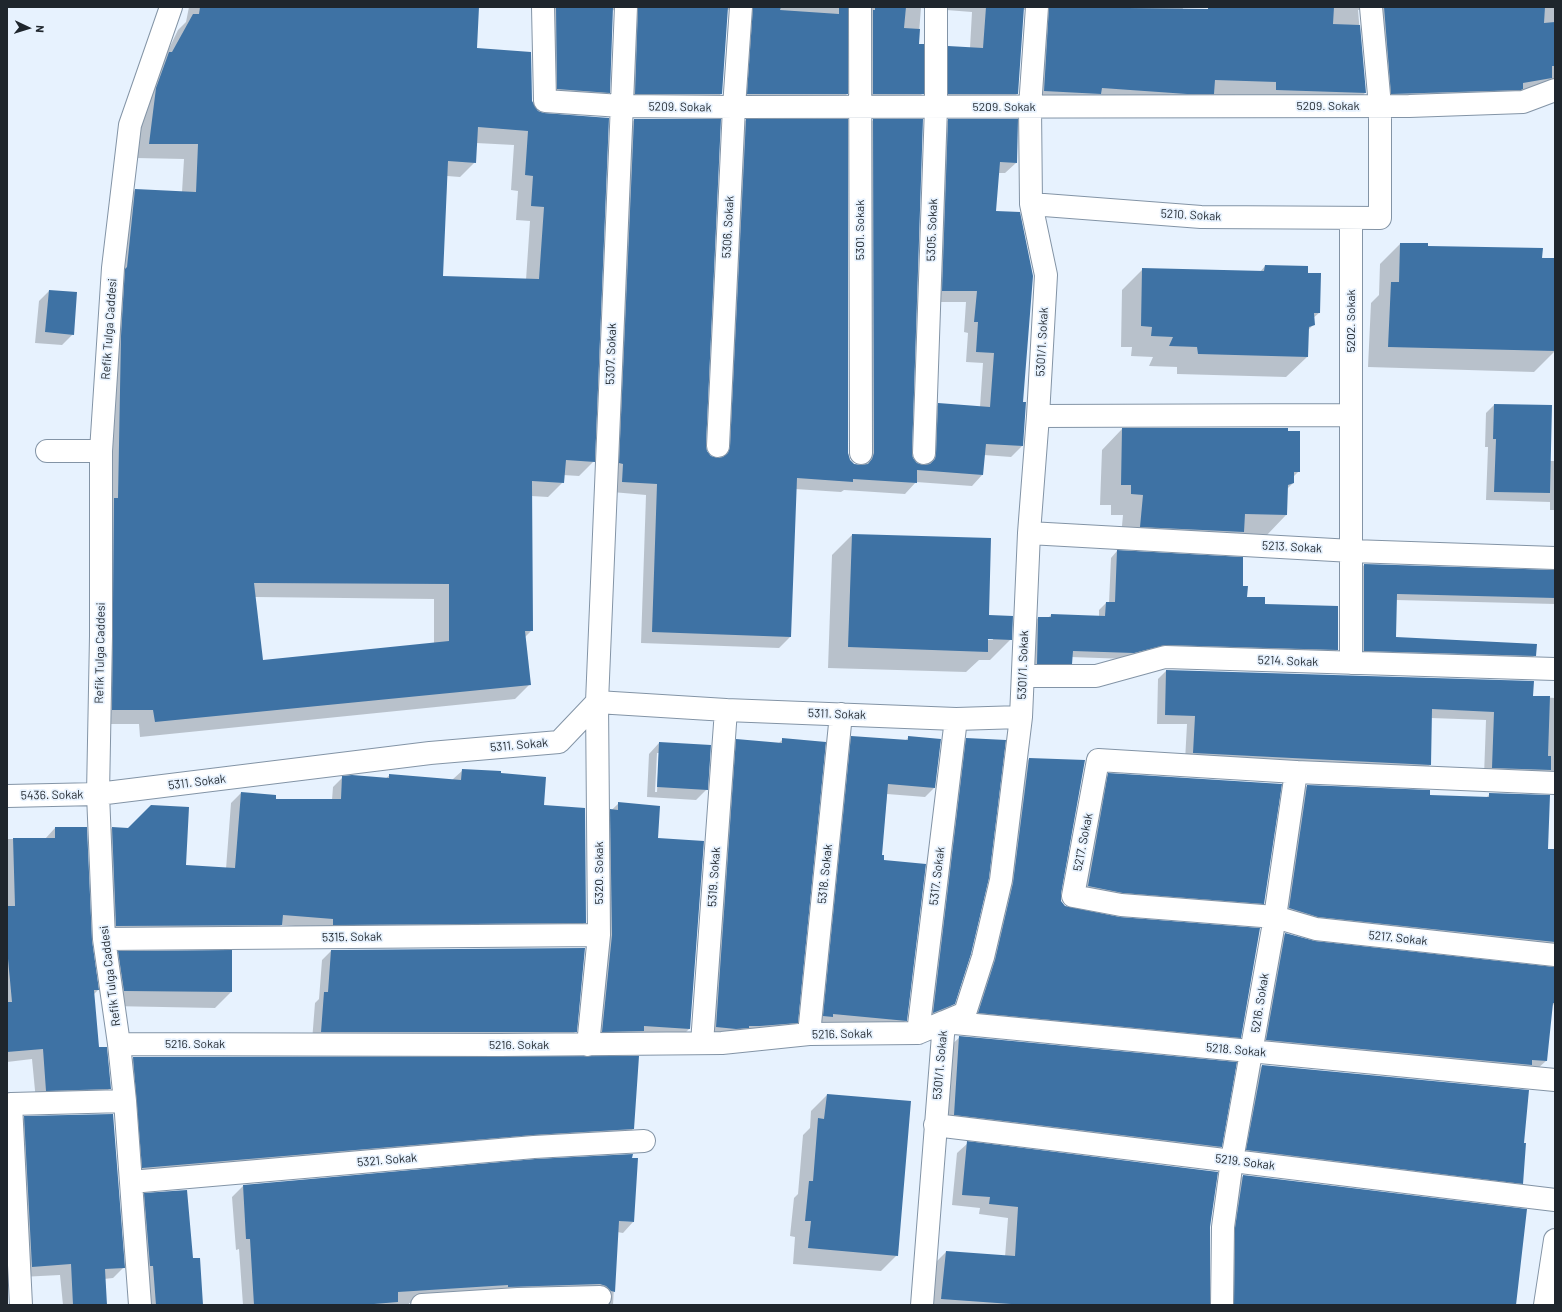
<!DOCTYPE html>
<style>
body{margin:0}
#map{position:relative;width:1562px;height:1312px;overflow:hidden;background:#e7f2fe;font-family:Barlow,sans-serif}
canvas{display:block}
.frame{position:absolute;inset:0;border:8px solid #1f262d;pointer-events:none}
.north{position:absolute;left:8px;top:8px;width:40px;height:40px;-webkit-text-stroke:3px #e7f2fe;paint-order:stroke;rotate:94deg;font-size:11px;font-weight:700;line-height:16px;text-align:center;color:#1f262d}
.north::after{content:'';display:block;margin:auto;width:14px;height:18px;background:#1f262d;clip-path:polygon(50% 0,100% 100%,50% 72%,0 100%)}
</style>
<div id="map">
<canvas width="1562" height="1312"></canvas>
<div class="frame"></div>
<div class="north">N</div>
</div>
<script>
const c = document.querySelector('canvas').getContext('2d');
c.lineJoin = 'round';
function fill(path, color) { c.fillStyle = color; c.fill(path, 'evenodd'); }
const poly = rows => new Path2D(rows.map(r => 'M' + r).join(''));
function stroke(path, color, width, dash) { c.strokeStyle = color; c.lineWidth = width; c.lineCap = dash ? 'butt' : 'round'; c.setLineDash(dash || []); c.stroke(path); }
function drawText(font, color, halo, rows, align = 'center') {
  c.font = font + ' Barlow,sans-serif'; c.lineWidth = 3.5; c.setLineDash([]); c.textBaseline = 'middle'; c.strokeStyle = halo; c.fillStyle = color; for (const [text, x, y, turn = 0] of rows) {
    c.save(); c.translate(x, y); c.rotate((+turn || 0) * Math.PI / 180); c.textAlign = isNaN(turn) ? turn : align; if (halo) c.strokeText(text, 0, 0); c.fillText(text, 0, 0); c.restore();
  }
}
fill(poly([
 [189,7,478,7,476,49,532,101,594,461,579,476,563,475,563,482,548,497,531,496,532,630,525,637,530,684,515,699,140,737,139,724,98,724,120,205,135,190,182,192,184,159,135,158,142,104,178,30,186,22],
 [476,143,514,145,511,190,518,191,516,220,530,221,526,280,442,277,447,176,460,177,475,162],
 [255,597,434,599,434,644,262,661],
 [539,7,1183,7,1181,34,1237,7,1555,7,1555,78,1549,80,1536,92,1377,108,1362,10,1358,10,1365,93,1350,108,1261,96,1212,95,1198,108,1029,106,1029,12,1023,9,1017,94,1002,109,934,109,934,62,949,47,970,48,972,12,921,8,918,45,922,94,908,109,858,109,852,11,847,10,847,94,832,109,733,109,733,12,727,9,721,94,706,109,620,108,618,11,612,10,609,92,594,107,543,104],
 [634,120,706,452,710,457,720,458,735,131,746,120,850,460,854,464,863,466,862,131,873,120,911,453,912,459,917,464,926,466,928,415,939,404,980,407,983,363,966,362,968,333,964,332,966,302,932,302,938,131,948,120,1016,163,1005,173,998,173,995,212,1022,403,1025,403,1022,446,1011,457,984,455,982,475,972,486,916,482,905,494,844,490,841,492,795,489,790,637,779,648,641,643,646,495,612,492,623,131],
 [1400,244,1555,259,1555,351,1534,372,1368,367,1371,303,1379,295,1380,264],
 [1265,266,1307,274,1319,313,1313,318,1314,324,1308,330,1307,357,1286,377,1177,374,1177,367,1149,366,1153,357,1131,356,1132,347,1121,347,1122,290,1143,269,1260,272],
 [49,291,73,334,62,345,35,343,39,301],
 [1494,405,1550,461,1555,461,1555,510,1550,510,1550,502,1486,500,1488,447,1485,447,1486,413],
 [1122,429,1299,471,1293,477,1293,483,1287,489,1286,515,1266,536,1120,547,1123,515,1111,515,1111,505,1100,505,1102,450],
 [852,535,988,616,1011,639,990,660,979,660,966,672,828,668,832,555],
 [993,638,993,640,983,640],
 [1117,551,1242,587,1246,598,1338,649,1331,656,1127,659,1071,657,1071,663,1064,670,1031,670,1032,625,1038,618,1048,618,1051,615,1099,617,1099,610,1106,603,1109,603,1111,558],
 [1364,565,1555,571,1555,604,1396,600,1395,638,1535,655,1528,662,1357,657,1357,572],
 [1166,671,1555,698,1555,783,1484,776,1486,720,1431,718,1430,765,1421,773,1185,761,1187,724,1157,724,1158,679],
 [852,737,905,741,909,737,934,788,925,797,887,794,881,856,906,1020,897,1029,826,1022,823,1026,815,1025,843,746],
 [783,739,797,1022,787,1032,707,1036,727,750,737,740,778,744],
 [967,739,954,1003,944,1014,924,1022,957,749],
 [659,743,707,789,696,800,647,797,649,754],
 [657,753,659,753,657,792,655,792],
 [1029,759,1060,901,1065,907,1240,1037,1232,1045,971,1021,1021,767],
 [463,770,500,774,543,806,585,922,575,932,324,928,281,925,271,935,106,936,102,838,112,828,185,866,226,869,231,803,241,793,275,800,332,800,333,787,343,777,385,779,390,775,452,780],
 [1109,774,1263,903,1255,912,1080,894,1100,783],
 [1307,786,1428,796,1486,798,1490,794,1547,850,1555,850,1555,960,1276,921,1294,800],
 [619,803,657,839,690,1028,680,1038,593,1041,601,820],
 [55,828,91,940,98,990,93,995,98,1048,110,1088,99,1099,36,1101,32,1059,7,1062,7,839,45,839],
 [1285,934,1314,942,1555,968,1555,1003,1551,1007,1546,1061,1537,1069,1258,1048,1277,942],
 [331,951,576,1031,566,1041,312,1041,315,1003,319,999,322,960],
 [119,952,231,992,215,1008,109,1006,103,968],
 [960,1037,1221,1147,1210,1157,944,1125,949,1047],
 [133,1058,633,1129,622,1140,131,1179,122,1069],
 [1262,1066,1522,1183,1512,1193,1237,1160,1252,1076],
 [827,1095,897,1255,881,1271,793,1264,795,1237,790,1236,794,1198,798,1194,803,1135,810,1128,811,1111],
 [25,1117,124,1267,113,1278,104,1279,106,1305,63,1305,60,1275,21,1277,14,1128],
 [968,1143,1210,1227,1208,1305,932,1305,935,1263,946,1252,1005,1257,1008,1218,979,1214,980,1208,952,1205,957,1153],
 [1243,1176,1515,1305,1224,1305,1232,1186],
 [243,1186,633,1222,623,1233,617,1232,613,1305,506,1297,409,1303,409,1305,243,1305,239,1249,236,1250,232,1197],
 [145,1194,192,1259,202,1305,144,1305,134,1205]
]), '#0003');
fill(poly([
 [200,7,479,7,477,48,531,52,532,101,538,111,544,113,609,118,595,462,566,460,564,483,532,481,533,631,525,631,531,685,155,722,153,710,112,710,114,498,118,498,121,336,125,269,127,267,135,189,196,192,198,144,149,144,156,88,169,52,172,52,193,14,199,14],
 [478,127,528,131,525,175,533,176,531,206,544,207,539,279,443,276,448,161,476,163],
 [254,583,449,584,449,641,263,660],
 [556,7,613,7,610,93,557,89],
 [638,7,728,7,722,94,635,94],
 [753,7,781,7,780,10,839,14,839,8,848,8,848,94,747,94],
 [875,7,906,7,904,28,920,29,919,44,924,44,924,94,873,94,873,10,875,10],
 [986,7,1024,7,1018,94,948,94,948,46,983,48],
 [1049,7,1208,9,1208,7,1334,7,1333,24,1360,25,1366,93,1276,90,1276,82,1215,80,1214,94,1187,94,1102,88,1101,94,1044,91],
 [1384,7,1545,7,1544,23,1555,22,1555,66,1552,66,1552,78,1523,83,1523,89,1521,90,1391,94],
 [634,119,721,119,706,445,707,451,711,456,718,458,723,457,728,453,730,447,746,119,848,119,848,453,850,460,854,464,861,465,868,464,872,459,874,453,873,119,923,119,912,453,913,458,917,463,924,465,930,464,935,459,936,454,938,403,990,407,994,353,976,352,978,322,974,322,977,291,942,291,948,119,1018,119,1017,163,1000,162,996,211,1020,212,1033,276,1023,402,1026,402,1023,446,986,444,983,475,917,470,917,483,853,479,853,482,797,478,791,637,652,632,657,484,622,482,623,464,619,463],
 [1400,243,1428,243,1428,246,1543,248,1542,258,1555,258,1555,351,1388,347,1391,282,1399,282],
 [1265,265,1308,266,1308,273,1321,273,1320,313,1314,313,1315,325,1309,327,1308,357,1198,354,1197,347,1169,346,1173,337,1151,336,1152,327,1141,326,1142,268,1264,271],
 [49,290,77,292,74,335,45,332],
 [1494,404,1552,405,1550,493,1494,492,1496,439,1493,439],
 [1122,428,1288,428,1288,431,1300,431,1300,472,1294,472,1294,483,1288,485,1287,515,1245,514,1244,532,1140,527,1143,495,1131,494,1131,485,1121,485],
 [852,534,991,538,989,615,1013,616,1012,640,988,639,988,652,848,647],
 [1117,550,1243,557,1243,586,1248,586,1247,597,1265,597,1265,604,1338,606,1338,650,1165,645,1134,653,1073,651,1072,664,1037,664,1038,617,1051,617,1051,614,1105,616,1106,602,1115,602],
 [1364,564,1555,570,1555,598,1397,594,1396,637,1537,644,1536,656,1364,651],
 [1166,670,1534,681,1533,696,1550,696,1548,756,1551,756,1551,770,1492,768,1494,712,1432,709,1431,765,1193,753,1195,716,1165,715],
 [851,736,908,740,908,736,941,739,935,788,888,784,882,855,884,855,884,860,926,864,907,1021,833,1014,833,1017,823,1016],
 [782,738,826,742,798,1023,760,1026,749,1026,749,1028,736,1029,716,1027,736,739,782,743],
 [966,738,1006,740,989,878,971,954,955,1004,933,1013],
 [659,742,711,745,708,790,657,787],
 [1029,758,1085,760,1061,894,1061,901,1065,906,1120,917,1260,928,1241,1038,978,1013,995,960,1013,883],
 [462,769,501,771,501,773,546,777,544,805,585,808,586,923,333,925,333,919,283,915,282,925,116,926,112,827,128,828,151,805,189,807,186,865,235,868,241,792,276,795,276,799,341,799,342,776,352,775,389,778,389,774,461,780],
 [1108,773,1282,784,1264,904,1123,893,1088,886],
 [1307,785,1430,790,1430,795,1489,797,1489,793,1550,795,1548,849,1555,849,1555,942,1318,917,1289,908],
 [618,802,660,806,658,838,704,841,690,1029,644,1026,644,1031,602,1032,612,935,610,809,618,810],
 [55,827,87,827,92,940,99,990,94,990,99,1047,107,1047,111,1089,46,1091,43,1049,7,1052,7,1002,12,1002,7,948,7,906,15,906,13,838,55,838],
 [1285,933,1315,941,1555,967,1555,1003,1553,1003,1547,1061,1532,1060,1532,1065,1266,1040],
 [585,948,577,1032,321,1032,324,992,328,992,331,950],
 [232,950,232,992,124,991,118,951],
 [959,1036,1237,1062,1222,1147,954,1115],
 [639,1056,634,1129,533,1135,142,1168,133,1057],
 [1262,1065,1529,1090,1524,1143,1526,1143,1523,1184,1246,1150],
 [827,1094,911,1101,898,1256,808,1248,811,1221,805,1221,809,1181,813,1181,818,1118,824,1119],
 [113,1114,125,1268,105,1269,107,1305,73,1305,71,1264,32,1267,24,1116],
 [967,1141,1218,1172,1210,1227,1210,1305,1025,1305,941,1299,946,1251,1015,1256,1018,1207,989,1204,990,1197,962,1195],
 [633,1154,632,1158,638,1158,634,1222,619,1221,615,1292,611,1291,606,1286,600,1284,508,1287,508,1285,398,1292,398,1302,374,1304,374,1305,254,1305,250,1239,246,1239,243,1185,535,1159],
 [1243,1175,1527,1209,1516,1305,1234,1305,1235,1228],
 [187,1190,193,1258,200,1258,203,1305,156,1305,153,1266,150,1266,144,1193]
]), '#3e72a4');
const street = poly([
 [543,7,545,101,621,106,734,107,1409,106,1523,102,1555,90],
 [860,7,861,453],
 [1031,204,1201,217,1380,218,1380,106,1371,7],
 [1038,416,1351,415],
 [718,446,734,107,741,7],
 [47,451,101,451],
 [924,453,936,107,936,7],
 [1029,533,1352,551,1555,558],
 [1351,663,1351,218],
 [1023,676,1096,676,1165,657,1555,669],
 [1555,783,1296,772,1098,760,1073,896,1121,905,1275,917,1316,929,1555,955],
 [7,796,98,794,430,753,559,742,597,702,726,710,956,719,1021,717],
 [104,939,599,935],
 [918,1033,956,719],
 [809,1034,841,714],
 [702,1043,726,710],
 [119,1044,500,1045,722,1043,809,1034,918,1033,944,1022,1555,1080],
 [588,1045,599,935,597,702,626,7],
 [935,1125,1555,1200],
 [131,1182,534,1147,644,1141],
 [21,1305,11,1104,125,1101],
 [140,1305,125,1101,119,1044,104,939,98,794,101,636,101,451,113,268,130,125,171,7],
 [422,1305,518,1299,600,1297],
 [922,1305,944,1022,965,1013,983,957,1001,880,1021,717,1029,533,1038,416,1046,275,1031,204,1030,107,1037,7],
 [1222,1305,1223,1227,1232,1160,1275,917,1296,772]
]);
const secondary = poly([
 [1545,1305,1555,1240]
]);
stroke(street, '#8394a6', 24);
stroke(secondary, '#8394a6', 24);
stroke(street, '#fff', 22);
stroke(secondary, '#fff', 22);
drawText('12px', '#1f262d', '#e7f2fe', [
 ["5209. Sokak",1328,106],
 ["5209. Sokak",680,107,1],
 ["5209. Sokak",1004,107],
 ["5210. Sokak",1191,215,3],
 ["5306. Sokak",728,227,-87],
 ["5301. Sokak",860,230,-90],
 ["5305. Sokak",932,230,-88],
 ["5202. Sokak",1351,321,-90],
 ["Refik Tulga Caddesi",109,329,-86],
 ["5301/1. Sokak",1042,342,-87],
 ["5307. Sokak",611,354,-88],
 ["5213. Sokak",1292,547,3],
 ["Refik Tulga Caddesi",100,653,-89],
 ["5214. Sokak",1288,661,2],
 ["5301/1. Sokak",1023,665,-88],
 ["5311. Sokak",837,714,2],
 ["5311. Sokak",519,745,-5],
 ["5311. Sokak",197,782,-7],
 ["5436. Sokak",52,795,-1],
 ["5217. Sokak",1083,842,-79],
 ["5320. Sokak",599,873,-90],
 ["5318. Sokak",825,874,-84],
 ["5317. Sokak",937,876,-83],
 ["5319. Sokak",714,877,-86],
 ["5315. Sokak",352,937,-1],
 ["5217. Sokak",1398,938,6],
 ["Refik Tulga Caddesi",110,976,-97],
 ["5216. Sokak",1260,1003,-81],
 ["5216. Sokak",842,1034,-1],
 ["5216. Sokak",195,1044],
 ["5216. Sokak",519,1045],
 ["5218. Sokak",1236,1050,5],
 ["5301/1. Sokak",940,1065,-85],
 ["5321. Sokak",387,1160,-5],
 ["5219. Sokak",1245,1162,7]
]);
</script>
